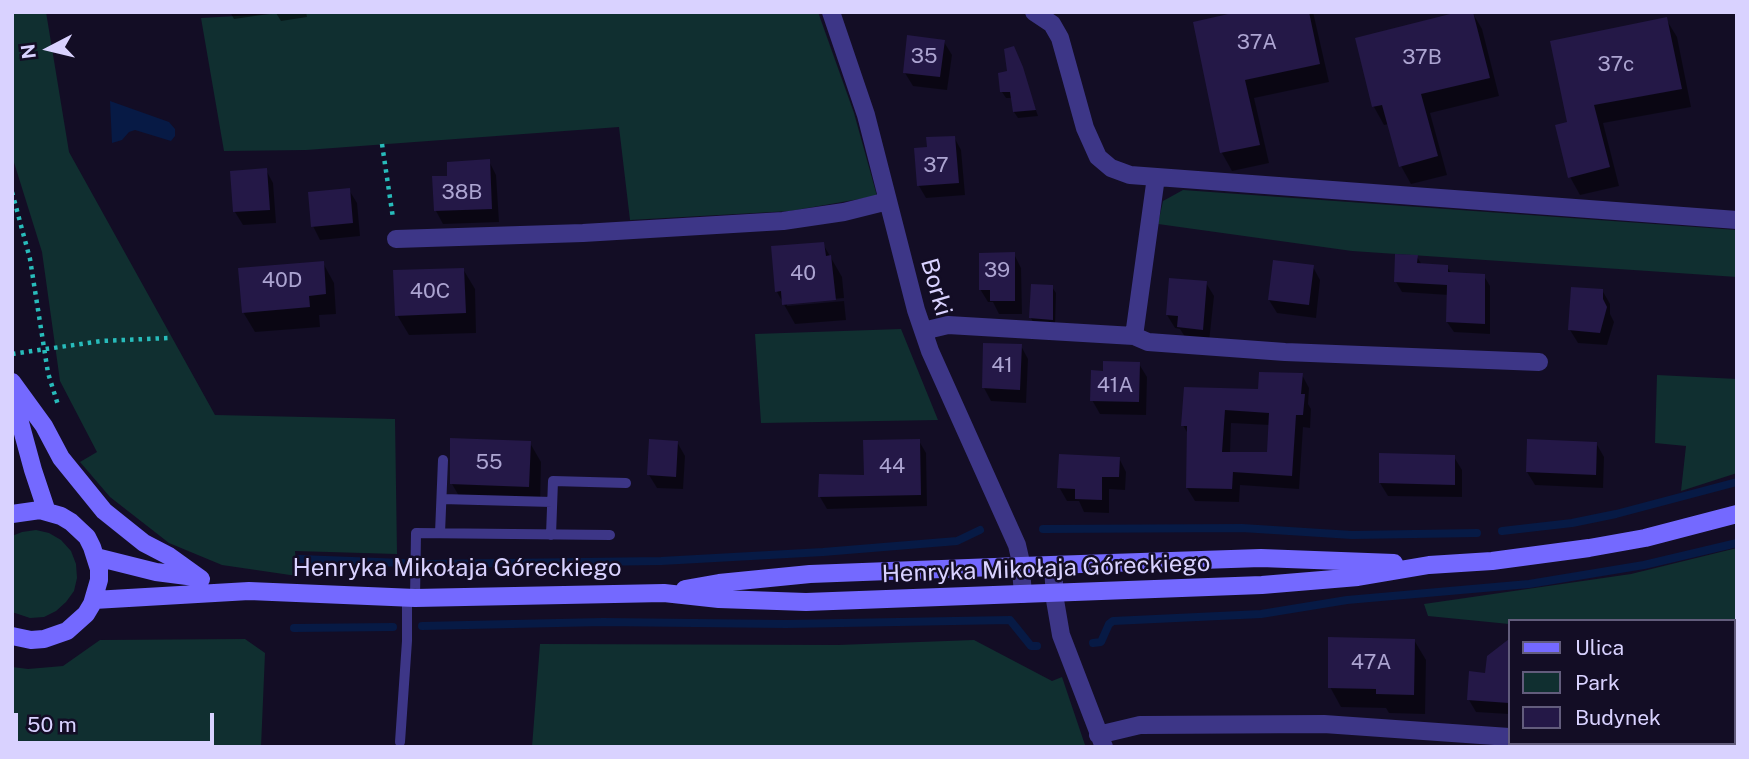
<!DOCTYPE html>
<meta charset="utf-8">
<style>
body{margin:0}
#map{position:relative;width:1749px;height:759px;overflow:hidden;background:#130d25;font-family:"Public Sans",sans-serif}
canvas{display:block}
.frame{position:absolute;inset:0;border:14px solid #d9d2ff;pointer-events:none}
.legend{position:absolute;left:1508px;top:619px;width:228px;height:126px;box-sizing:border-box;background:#130d25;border:2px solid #625c7c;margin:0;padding:9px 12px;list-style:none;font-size:21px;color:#d9d2ff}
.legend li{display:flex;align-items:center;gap:14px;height:35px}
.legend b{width:35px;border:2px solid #625c7c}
.north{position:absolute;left:14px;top:14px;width:70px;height:70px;-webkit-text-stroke:5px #130d25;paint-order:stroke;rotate:263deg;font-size:19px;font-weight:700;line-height:28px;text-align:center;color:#d9d2ff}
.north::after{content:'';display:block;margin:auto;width:24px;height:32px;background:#d9d2ff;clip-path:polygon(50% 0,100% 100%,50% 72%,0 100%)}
.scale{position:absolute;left:14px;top:713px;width:200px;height:32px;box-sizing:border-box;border:4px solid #d9d2ff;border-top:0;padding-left:9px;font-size:21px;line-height:24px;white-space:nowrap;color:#d9d2ff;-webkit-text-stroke:5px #130d25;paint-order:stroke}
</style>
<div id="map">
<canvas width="1749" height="759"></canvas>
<div class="frame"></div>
<ul class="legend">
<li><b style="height:9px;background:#7469ff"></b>Ulica</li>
<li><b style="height:19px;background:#102f30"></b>Park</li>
<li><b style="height:19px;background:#241847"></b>Budynek</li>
</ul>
<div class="north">N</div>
<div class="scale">50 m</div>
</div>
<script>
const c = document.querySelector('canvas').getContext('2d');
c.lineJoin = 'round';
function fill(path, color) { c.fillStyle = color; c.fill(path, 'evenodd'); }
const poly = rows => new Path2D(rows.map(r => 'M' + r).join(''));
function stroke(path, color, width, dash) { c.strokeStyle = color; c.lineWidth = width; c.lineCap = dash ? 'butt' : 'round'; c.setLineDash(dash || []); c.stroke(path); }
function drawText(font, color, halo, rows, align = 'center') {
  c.font = font + ' "Public Sans",sans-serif'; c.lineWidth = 5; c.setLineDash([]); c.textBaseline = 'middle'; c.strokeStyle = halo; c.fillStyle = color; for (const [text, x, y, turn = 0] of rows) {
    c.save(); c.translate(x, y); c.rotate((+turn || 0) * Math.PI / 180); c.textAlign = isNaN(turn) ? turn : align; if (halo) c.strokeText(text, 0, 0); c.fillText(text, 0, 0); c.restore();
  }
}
fill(poly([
 [12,12,46,12,69,152,215,415,395,419,397,554,295,551,297,576,222,565,169,543,110,497,80,462,97,452,60,381,42,252,12,156],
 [308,12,818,12,854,113,877,196,790,211,630,220,619,127,306,150,224,151,201,18],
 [1183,190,1737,230,1737,277,1352,251,1158,224,1163,201],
 [901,329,938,420,761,423,755,334],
 [1657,375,1737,379,1737,473,1681,491,1686,446,1655,443],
 [36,530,49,533,61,540,71,551,76,564,77,578,74,591,66,602,56,611,44,617,30,618,12,612,12,536,22,532],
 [1737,548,1737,747,1686,743,1733,743,1733,621,1509,621,1509,624,1428,616,1424,604,1631,574],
 [245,639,265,653,261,747,12,747,12,667,28,669,63,666,100,640],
 [974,640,1052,681,1062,677,1085,745,1074,747,532,747,540,644,838,645]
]), '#102f30');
fill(poly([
 [110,101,169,122,175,129,175,136,171,141,135,130,129,132,122,140,112,143]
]), '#071a45');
fill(poly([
 [230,12,306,12,307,17,281,21,276,13,234,19],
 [1245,12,1313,12,1329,82,1254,98,1269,163,1232,171,1222,153],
 [1472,12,1482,29,1499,96,1430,113,1447,175,1411,184,1401,166,1389,124,1384,125,1374,107,1357,39],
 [1666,19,1677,37,1691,107,1603,123,1619,186,1580,195,1570,177,1569,124],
 [944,42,952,55,947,90,913,86,905,73],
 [1017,55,1038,116,1018,118,1014,112,1012,98,1006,98,1002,92],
 [954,137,961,150,965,195,926,198,919,186,929,149],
 [489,161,496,175,499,222,443,224,436,211],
 [266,170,273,183,276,223,243,225,235,212,232,172],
 [349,190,357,203,360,236,320,240,313,226],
 [823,244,842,277,844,298,787,303,787,306,844,301,846,320,795,324,777,292],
 [1014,254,1021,268,1022,314,999,314,993,302,988,302,980,289],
 [1417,257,1422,265,1447,267,1452,274,1484,276,1490,286,1490,334,1454,332,1447,322,1449,295,1402,292,1396,282],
 [323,263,334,283,336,314,319,315,320,327,255,332,243,312],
 [1313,267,1320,280,1316,318,1277,313,1269,300],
 [463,269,475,289,476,333,409,335,397,315],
 [1206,283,1214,296,1209,342,1187,340,1180,329,1175,328,1167,315],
 [1052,287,1056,293,1055,325,1034,324,1031,318],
 [1602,290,1610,304,1610,314,1614,322,1607,345,1578,343,1570,330],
 [1021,346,1028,359,1026,403,991,401,984,388],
 [1139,364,1147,377,1146,415,1100,414,1092,400,1105,373],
 [1302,375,1309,388,1308,404,1311,409,1310,428,1303,427,1299,489,1240,485,1239,502,1195,501,1187,488,1188,434,1183,425],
 [1231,423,1270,425,1269,454,1230,453],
 [919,441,926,453,927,506,827,509,820,497,866,477],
 [677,442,685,456,683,489,657,488,649,475],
 [530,443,541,462,540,506,463,503,452,484],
 [1596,443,1604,457,1603,488,1535,485,1527,472],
 [1454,457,1462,470,1462,497,1388,496,1380,483],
 [1119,458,1126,472,1125,490,1109,489,1109,513,1084,512,1079,501,1067,501,1059,487],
 [1414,640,1426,660,1425,714,1389,713,1386,708,1341,707,1330,687],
 [1497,651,1509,651,1509,714,1476,712,1469,700,1487,674]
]), '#0007');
stroke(poly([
 [1043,529,1242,528,1352,535,1477,533],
 [1502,531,1572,523,1616,514,1737,482],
 [300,559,403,563],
 [428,564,661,561,823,552,957,541,980,530],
 [422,626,603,622,786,624,1010,620,1031,646,1037,646],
 [294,628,393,627],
 [1093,643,1101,642,1109,624,1113,621,1261,614,1347,600,1529,584,1644,565,1737,543]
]), '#071a45', 8);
fill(poly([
 [1237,12,1309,12,1320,64,1245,80,1260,145,1220,153,1193,22],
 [1458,12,1473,12,1490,78,1421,94,1438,156,1399,167,1382,105,1372,107,1355,38],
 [1667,17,1682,89,1594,105,1610,167,1568,178,1555,125,1567,122,1550,41],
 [907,35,945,40,940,77,903,73],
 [1014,46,1023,67,1036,110,1013,112,1010,92,1000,92,998,73,1007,71,1004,49],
 [955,136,959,183,917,186,914,148,927,147,926,137],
 [490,159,492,209,434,211,432,176,447,176,447,162],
 [267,168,270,210,233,212,230,171],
 [350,188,353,223,311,227,308,192],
 [824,242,826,256,831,255,836,300,782,305,781,291,775,292,771,246],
 [1015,252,1015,301,990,301,990,290,979,290,979,253],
 [1395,254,1418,255,1417,263,1448,265,1448,272,1485,274,1485,324,1446,322,1447,285,1394,282],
 [1273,260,1314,265,1309,305,1268,300],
 [324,261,326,294,309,296,310,307,242,313,238,268],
 [464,268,466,313,395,316,393,270],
 [1169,278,1207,281,1203,330,1177,327,1178,316,1166,315],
 [1031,284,1053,285,1053,320,1029,318],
 [1571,287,1603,289,1603,299,1607,307,1600,333,1568,330],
 [983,343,1022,344,1020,390,982,388],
 [1103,361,1140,362,1139,402,1090,401,1091,370,1103,371],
 [1259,372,1303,373,1301,394,1305,394,1303,415,1296,415,1292,476,1233,472,1232,489,1186,488,1187,426,1181,426,1184,387,1258,389],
 [1225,410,1269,413,1267,452,1222,452],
 [450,438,531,441,529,487,450,484],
 [649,439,678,441,676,477,647,475],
 [920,439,921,495,818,497,819,474,864,475,863,440],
 [1527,439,1597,442,1596,475,1526,472],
 [1379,453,1455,455,1455,485,1379,483],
 [1059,454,1120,457,1119,477,1102,477,1102,500,1075,499,1075,489,1057,488],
 [1328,637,1415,639,1414,695,1376,694,1376,689,1328,688],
 [1509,639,1509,703,1467,700,1469,671,1485,673,1487,656]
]), '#241847');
stroke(poly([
 [382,144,393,218],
 [12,192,30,259,48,373,58,405],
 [12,354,101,341,168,338]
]), '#28bcbb', 4.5, [3.5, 5]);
stroke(poly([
 [442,499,552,502],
 [440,533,443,460],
 [551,535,553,481,626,483],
 [415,598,416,533,610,535],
 [400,742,407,641,407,598]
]), '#3d3687', 10);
stroke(poly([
 [831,12,866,115,916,310,930,351,1017,545,1020,558,1023,594],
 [1034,12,1052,24,1060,38,1085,128,1098,157,1111,168,1130,175,1737,220],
 [396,239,583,233,783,221,844,212,888,201],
 [923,331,948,325,1134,336,1156,177],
 [1134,336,1148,342,1285,352,1539,362],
 [1053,565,1055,600,1061,635,1104,747],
 [1098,735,1140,725,1324,724,1509,737],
 [1590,743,1627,747]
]), '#3d3687', 18);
stroke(poly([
 [12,382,44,426,61,458,104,511,144,543,169,556,201,579],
 [12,393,33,470,47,512],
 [12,514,40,510,61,516,71,522,87,537,92,547,99,569,99,580,92,604,86,614,67,631,44,639,31,640,12,636],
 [96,557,156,572,195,577],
 [685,589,719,583,810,574,1021,566,1261,558,1394,563],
 [94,600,249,591,415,598,664,593,719,599,806,602,1262,585,1358,577,1429,565,1492,561,1589,548,1645,538,1737,514]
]), '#7469ff', 18);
drawText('21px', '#aca4d1', null, [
 ["37A",1257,43],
 ["35",924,57],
 ["37B",1422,58],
 ["37c",1616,65],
 ["37",936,166],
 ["38B",462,193],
 ["39",997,271],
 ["40",803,274],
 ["40D",282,281],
 ["40C",430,292],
 ["41",1002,366],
 ["41A",1115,386],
 ["55",489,463],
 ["44",892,467],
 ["47A",1371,663]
]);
drawText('24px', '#d9d2ff', '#130d25', [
 ["Borki",936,287,74],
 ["Henryka Mikołaja Góreckiego",457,569],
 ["Henryka Mikołaja Góreckiego",1046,569,-2]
]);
</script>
